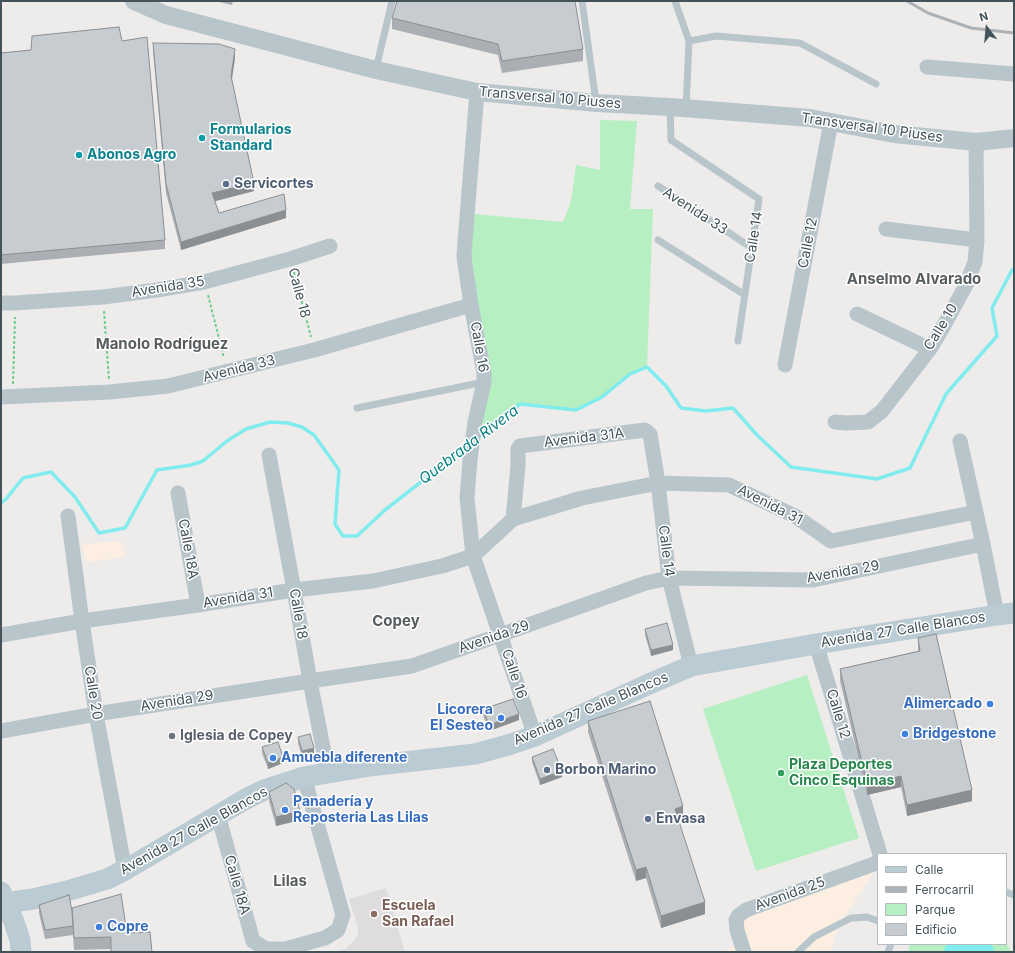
<!DOCTYPE html>
<meta charset="utf-8">
<style>
body{margin:0}
#map{position:relative;width:1015px;height:953px;overflow:hidden;background:#eeebeb;font-family:Inter,sans-serif}
canvas{display:block}
.frame{position:absolute;inset:0;border:2px solid #435359;pointer-events:none}
.legend{position:absolute;left:877px;top:853px;width:130px;height:92px;box-sizing:border-box;background:#fff;border:1px solid #b4babd;margin:0;padding:5px 7px;list-style:none;font-size:12px;color:#435359}
.legend li{display:flex;align-items:center;gap:8px;height:20px}
.legend b{width:20px;border:1px solid #b4babd}
.north{position:absolute;left:967px;top:8px;width:40px;height:40px;-webkit-text-stroke:3px #fff;paint-order:stroke;rotate:344deg;font-size:11px;font-weight:700;line-height:16px;text-align:center;color:#435359}
.north::after{content:'';display:block;margin:auto;width:14px;height:18px;background:#435359;clip-path:polygon(50% 0,100% 100%,50% 72%,0 100%)}
</style>
<div id="map">
<canvas width="1015" height="953"></canvas>
<div class="frame"></div>
<ul class="legend">
<li><b style="height:5px;background:#bacbd4"></b>Calle</li>
<li><b style="height:5px;background:#adb2b6"></b>Ferrocarril</li>
<li><b style="height:11px;background:#b6efc1"></b>Parque</li>
<li><b style="height:11px;background:#c7ccd0"></b>Edificio</li>
</ul>
<div class="north">N</div>
</div>
<script>
const c = document.querySelector('canvas').getContext('2d');
c.lineJoin = 'round';
function fill(path, color) { c.fillStyle = color; c.fill(path, 'evenodd'); }
const poly = rows => new Path2D(rows.map(r => 'M' + r).join(''));
function stroke(path, color, width, dash) { c.strokeStyle = color; c.lineWidth = width; c.lineCap = dash ? 'butt' : 'round'; c.setLineDash(dash || []); c.stroke(path); }
function drawText(font, color, halo, rows, align = 'center') {
  c.font = font + ' Inter,sans-serif'; c.lineWidth = 3; c.setLineDash([]); c.textBaseline = 'middle'; c.strokeStyle = halo; c.fillStyle = color; for (const [text, x, y, turn = 0] of rows) {
    c.save(); c.translate(x, y); c.rotate((+turn || 0) * Math.PI / 180); c.textAlign = isNaN(turn) ? turn : align; if (halo) c.strokeText(text, 0, 0); c.fillText(text, 0, 0); c.restore();
  }
}
fill(poly([
 [121,541,126,557,86,562,82,544],
 [878,866,839,925,830,952,719,952,745,943,742,909]
]), '#fcefe1');
fill(poly([
 [386,888,405,952,333,952,345,949,355,940,358,934,358,928,349,899]
]), '#dfdcdd');
fill(poly([
 [600,120,637,121,630,209,653,209,647,367,630,374,602,397,576,410,520,404,493,426,477,422,483,402,470,259,474,214,563,222,571,201,576,165,600,170],
 [807,675,859,838,756,871,703,709],
 [910,944,1006,944,1012,952,908,952]
]), '#b6efc1');
stroke(poly([
 [478,437,520,404,576,410,602,397,630,374,647,367,666,386,681,408,706,411,733,408,757,435,791,467,877,479,910,468,946,394,997,336,992,308,1012,270,1014,269],
 [1,503,6,499,23,478,51,472,75,497,99,533,125,528,157,470,191,465,203,461,227,441,246,429,270,422,288,423,302,427,314,435,339,470,335,524,343,536,357,536,385,510,467,446]
]), '#81ecee', 3.5);
stroke(poly([
 [955,952,962,947,975,948,983,952]
]), '#81ecee', 22);
stroke(poly([
 [294,272,311,337],
 [208,295,224,358],
 [104,311,109,380],
 [13,384,15,317]
]), '#6dce8b', 2, [3, 2]);
stroke(poly([
 [582,1,596,102],
 [675,1,689,41,686,108],
 [689,41,716,36,800,43,876,84],
 [376,69,392,1],
 [670,107,671,140,759,199,738,341],
 [658,186,752,248],
 [658,240,745,295],
 [357,408,484,382],
 [1006,892,1014,895],
 [798,952,814,937,851,918,867,917,878,921],
 [888,952,891,944]
]), '#b8c6cc', 7);
stroke(poly([
 [927,67,1014,74],
 [477,92,465,241,464,257,471,305,484,373,484,382,475,422,470,460,467,498,473,556,535,736],
 [886,229,977,240],
 [1,303,15,303,103,297,157,290,204,282,290,259,330,246],
 [857,314,930,349],
 [785,365,831,122],
 [1,397,110,392,168,386,314,350,471,305],
 [835,422,846,423,868,422,882,411,930,349,942,329,966,285,975,262,977,240,976,142],
 [960,441,983,544,997,615],
 [269,455,294,590,310,681,328,773],
 [178,493,198,605],
 [68,516,82,621,96,714,125,870],
 [513,519,582,498,658,483,729,485,795,516,831,541,976,512],
 [1,635,82,621,198,605,294,590,373,581,442,566,473,556,513,519,518,466,518,449,520,446,645,430,650,434,658,483,669,578,691,666],
 [816,644,880,854],
 [1,731,96,714,310,681,412,666,500,635,646,583,669,578,813,580,983,544],
 [218,815,253,941,266,949,285,949,325,938,338,930,343,915,304,777],
 [744,952,737,930,736,920,739,915,746,910,874,864,878,861]
]), '#b8c6cc', 15);
stroke(poly([
 [134,1,166,15,376,70,477,92,597,103,670,107,810,118,894,134,976,142,1014,138]
]), '#b8c6cc', 18);
stroke(poly([
 [1,892,5,903,13,919,20,940,21,952],
 [1,902,5,903,33,899,67,891,107,879,125,870,244,800,264,790,304,777,370,766,475,754,508,745,535,736,649,684,691,666,816,644,997,615,1014,613]
]), '#bacbd4', 21);
stroke(poly([
 [907,1,928,13,971,28,1014,33]
]), '#adb2b6', 3);
fill(poly([
 [215,1,233,1,232,5],
 [392,18,583,49,583,61,502,73,498,55,392,29],
 [122,41,165,240,165,249,1,264,1,53],
 [153,43,235,58,232,79,254,191,215,201,219,213,286,218,181,250,166,193,153,51],
 [645,629,673,650,651,656,645,635],
 [918,638,972,801,907,816,901,787,867,795,840,681,840,669,918,651],
 [483,709,519,720,489,731,483,715],
 [588,721,683,818,678,819,705,914,661,928,646,878,636,881,588,732],
 [298,737,314,754,302,757,298,743],
 [262,747,283,763,268,769,262,753],
 [532,757,562,777,540,785,532,762],
 [269,792,300,820,276,826,269,801],
 [121,894,111,949,74,950,73,935,45,939,39,913,39,905,72,911]
]), '#abafb3');
fill(poly([
 [235,49,235,58,231,84,231,76],
 [254,183,254,191,212,202,212,193],
 [286,210,286,218,181,250,181,242],
 [673,645,673,650,651,656,651,650],
 [519,714,519,720,489,731,489,725],
 [314,748,314,754,302,757,302,751],
 [283,757,283,763,268,769,268,763],
 [562,771,562,777,540,785,540,779],
 [901,776,901,787,867,795,867,784],
 [972,790,972,801,907,816,907,805],
 [683,806,683,818,675,820,675,809],
 [300,811,300,820,276,826,276,817],
 [646,867,646,878,636,881,636,870],
 [705,902,705,914,661,928,661,916]
]), '#8b8f92');
const building = poly([
 [397,1,575,1,583,49,502,61,498,44,392,18,397,1],
 [119,27,122,41,147,37,165,240,1,255,1,53,31,50,32,36,119,27],
 [153,43,219,44,235,49,231,76,254,183,212,193,219,213,284,194,286,210,181,242,166,184,153,43],
 [667,623,673,645,651,650,645,629,667,623],
 [936,634,972,790,907,805,901,776,867,784,840,669,920,651,918,638,936,634],
 [513,699,519,714,489,725,483,709,513,699],
 [650,701,683,806,675,809,705,902,661,916,646,867,636,870,588,721,650,701],
 [310,734,314,748,302,751,298,737,310,734],
 [278,742,283,757,268,763,262,747,278,742],
 [553,749,562,771,540,779,532,757,553,749],
 [286,783,294,789,300,811,276,817,269,792,286,783],
 [121,894,127,933,150,932,152,952,111,952,111,937,74,938,72,908,121,894],
 [69,895,72,911,73,926,45,930,39,905,69,895]
]);
fill(building, '#c7ccd0');
stroke(building, '#8b8f92', 1);
for (const [x, y, r, color] of [
 [202,138,4,"#0f9aa8"],
 [79,155,4,"#0f9aa8"],
 [226,184,4,"#5c6f8a"],
 [990,704,4,"#3f7fe0"],
 [501,718,4,"#3f7fe0"],
 [905,734,4,"#3f7fe0"],
 [172,736,4,"#6b7280"],
 [273,758,4,"#3f7fe0"],
 [547,770,4,"#5c6f8a"],
 [781,773,4,"#2e9e5b"],
 [285,810,4,"#3f7fe0"],
 [648,819,4,"#5c6f8a"],
 [374,914,4,"#8d6e63"],
 [99,927,4,"#3f7fe0"]
]) { const dot = new Path2D(); dot.arc(x, y, r, 0, 2 * Math.PI); c.fillStyle = color; c.fill(dot); stroke(dot, '#fff', 1.5); }
drawText('14px', '#435359', '#fff', [
 ["Transversal 10 Piuses",550,98,5],
 ["Transversal 10 Piuses",872,128,8],
 ["Avenida 33",695,211,33],
 ["Calle 14",754,237,-81],
 ["Calle 12",808,243,-79],
 ["Avenida 35",168,287,-9],
 ["Calle 18",299,293,75],
 ["Calle 10",941,327,-59],
 ["Calle 16",479,347,80],
 ["Avenida 33",239,369,-14],
 ["Avenida 31A",584,438,-7],
 ["Avenida 31",770,505,27],
 ["Calle 18A",188,549,80],
 ["Calle 14",666,551,83],
 ["Avenida 29",843,572,-10],
 ["Avenida 31",238,598,-9],
 ["Calle 18",298,614,80],
 ["Avenida 27 Calle Blancos",903,630,-9],
 ["Avenida 29",494,637,-19],
 ["Calle 16",514,674,71],
 ["Calle 20",93,693,81],
 ["Avenida 29",177,701,-9],
 ["Avenida 27 Calle Blancos",591,709,-23],
 ["Calle 12",838,714,73],
 ["Avenida 27 Calle Blancos",194,831,-29],
 ["Calle 18A",237,885,74],
 ["Avenida 25",790,894,-20]
]);
drawText('bold 14px', '#0d838f', '#fff', [
 ["Formularios",210,130],
 ["Standard",210,146],
 ["Abonos Agro",87,155]
], 'left');
drawText('bold 14px', '#4e5e75', '#fff', [
 ["Servicortes",234,184],
 ["Borbon Marino",555,770],
 ["Envasa",656,819]
], 'left');
drawText('bold 14px', '#366cbe', '#fff', [
 ["Alimercado",982,704,"right"],
 ["Licorera",493,710,"right"],
 ["El Sesteo",493,726,"right"],
 ["Bridgestone",913,734],
 ["Amuebla diferente",281,758],
 ["Panadería y",293,802],
 ["Reposteria Las Lilas",293,818],
 ["Copre",107,927]
], 'left');
drawText('bold 14px', '#5b616d', '#fff', [
 ["Iglesia de Copey",180,736]
], 'left');
drawText('bold 14px', '#27864d', '#fff', [
 ["Plaza Deportes",789,765],
 ["Cinco Esquinas",789,781]
], 'left');
drawText('bold 14px', '#785e54', '#fff', [
 ["Escuela",382,906],
 ["San Rafael",382,922]
], 'left');
drawText('bold 15px', '#585d60', '#fff', [
 ["Anselmo Alvarado",914,279],
 ["Manolo Rodríguez",162,344],
 ["Copey",396,621],
 ["Lilas",290,881]
]);
drawText('italic 15px', '#0a8082', '#fff', [
 ["Quebrada Rivera",469,445,-37]
]);
</script>
